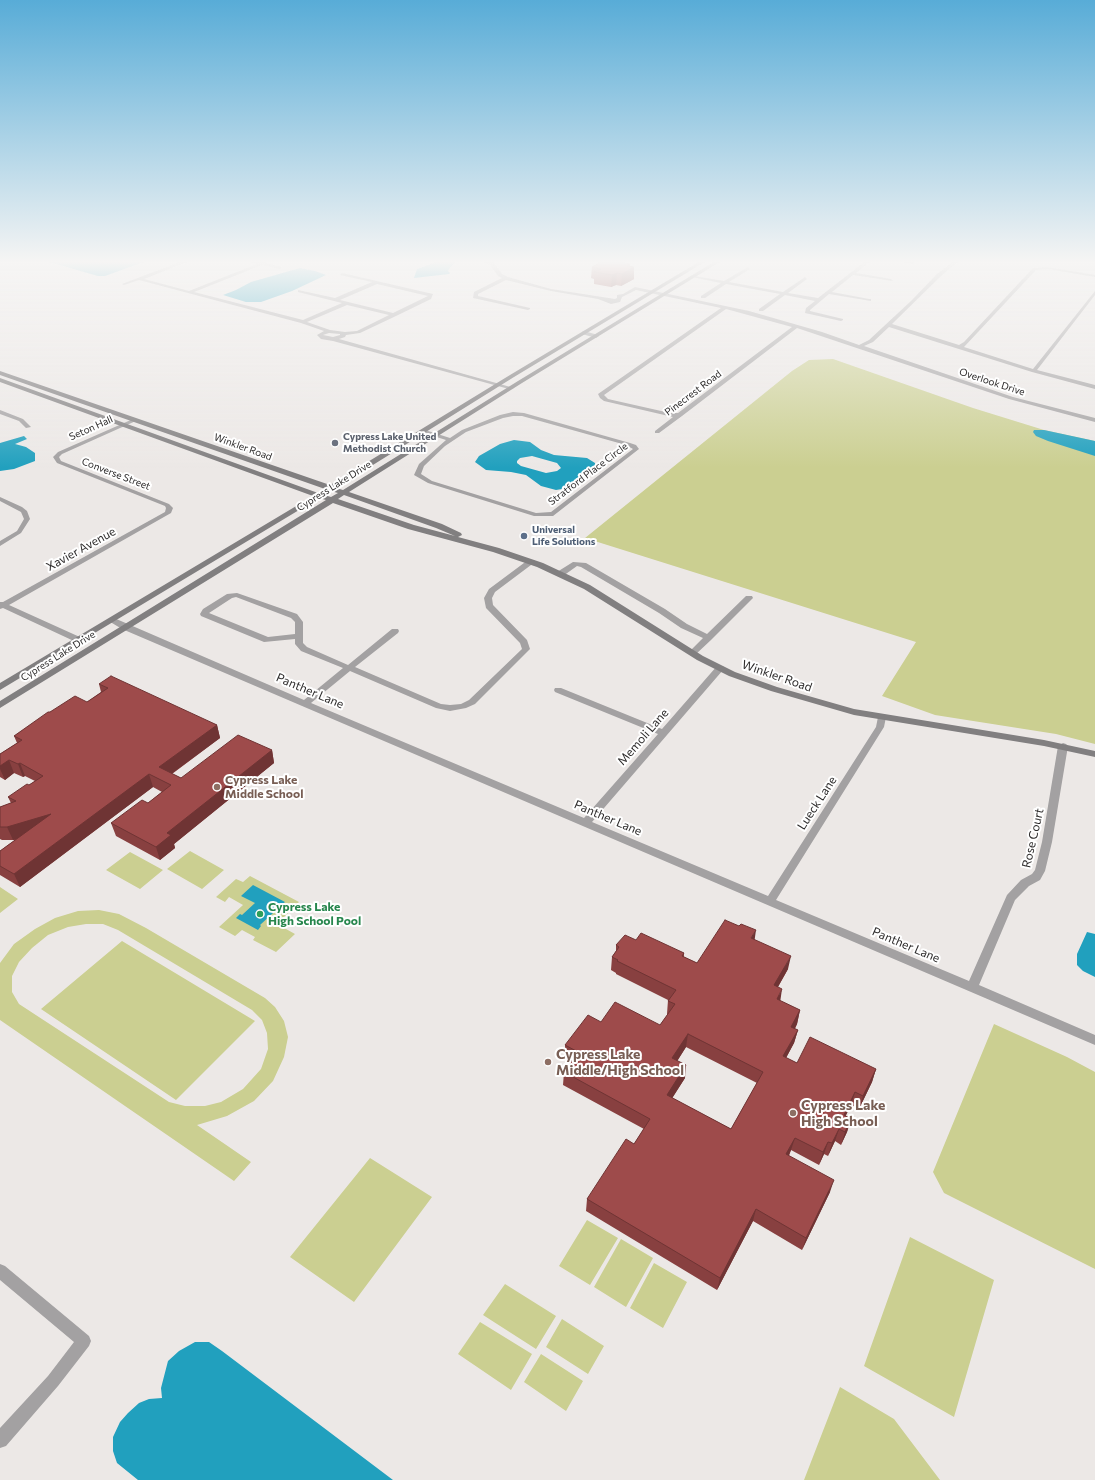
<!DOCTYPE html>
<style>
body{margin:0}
canvas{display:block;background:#ece8e6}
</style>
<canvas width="1095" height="1480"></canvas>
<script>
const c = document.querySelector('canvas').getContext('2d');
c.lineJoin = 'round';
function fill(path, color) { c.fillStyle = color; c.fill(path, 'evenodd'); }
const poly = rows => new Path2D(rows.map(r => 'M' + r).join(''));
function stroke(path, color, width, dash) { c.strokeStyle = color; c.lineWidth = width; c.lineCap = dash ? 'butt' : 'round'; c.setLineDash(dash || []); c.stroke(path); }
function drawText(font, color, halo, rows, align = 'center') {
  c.font = font + ' Commissioner,sans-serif'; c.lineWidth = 4; c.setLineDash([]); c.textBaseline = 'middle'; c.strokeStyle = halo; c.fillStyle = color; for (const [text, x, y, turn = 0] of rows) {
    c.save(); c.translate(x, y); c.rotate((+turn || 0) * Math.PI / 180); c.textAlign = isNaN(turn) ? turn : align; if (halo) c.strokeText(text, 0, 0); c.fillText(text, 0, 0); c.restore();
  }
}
fill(poly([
 [833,359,973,408,1044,430,1095,441,1095,744,1056,734,935,715,882,696,916,642,585,538,792,371,809,360],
 [190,851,224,870,202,889,167,869],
 [130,852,163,870,140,889,106,870],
 [250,876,299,902,277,924,295,934,276,952,253,940,255,937,242,930,235,936,219,927,243,905,229,897,225,902,216,897,236,879,243,882],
 [0,887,18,899,0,913],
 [99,910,119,914,146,928,265,998,275,1007,284,1021,288,1037,284,1057,273,1081,254,1101,227,1116,197,1125,251,1162,234,1181,0,1020,0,963,14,944,35,929,55,918,78,911],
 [86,924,103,924,118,930,252,1010,262,1020,267,1033,268,1049,261,1069,243,1089,221,1102,205,1106,185,1106,169,1102,19,1004,12,992,12,976,19,962,32,948,48,935,68,927],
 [122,941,255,1021,176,1100,41,1009],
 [994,1024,1067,1057,1095,1072,1095,1269,944,1193,933,1172],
 [370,1158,432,1197,354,1302,290,1257],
 [587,1220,618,1238,590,1285,559,1266],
 [910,1237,994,1280,954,1417,864,1366],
 [621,1239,653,1258,626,1307,594,1287],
 [654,1263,687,1282,663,1328,630,1308],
 [505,1284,556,1316,536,1349,483,1315],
 [562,1319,604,1346,588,1374,546,1347],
 [480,1322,532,1354,511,1390,458,1354],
 [541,1354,583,1381,566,1411,524,1382],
 [840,1387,894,1419,940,1480,804,1480]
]), '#cbcf91');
fill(poly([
 [42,260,149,260,105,276,98,276],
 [442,260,456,261,449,269,448,271,450,273,449,274,414,278,417,269],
 [300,268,315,271,326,275,292,291,261,302,246,302,223,295,236,290,251,282],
 [1034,430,1044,430,1095,441,1095,456,1048,441,1036,436,1033,432],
 [24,436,27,439,15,444,26,447,35,453,35,461,14,469,0,471,0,443],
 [514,440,530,442,541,450,554,455,587,458,595,463,596,469,574,487,556,490,541,486,526,475,511,472,486,470,475,462,479,456,500,444],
 [532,456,557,463,561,468,557,471,546,473,521,466,517,463,517,461,520,458],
 [253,885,285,902,260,925,261,926,258,930,236,918,240,914,242,915,255,903,241,896],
 [1087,932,1095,934,1095,977,1083,971,1077,965,1077,954],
 [195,1342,209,1342,222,1351,393,1480,138,1480,117,1463,113,1451,113,1437,120,1422,128,1413,139,1403,149,1399,162,1398,161,1388,168,1361,179,1351]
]), '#21a0be');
fill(poly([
 [185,260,192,260,144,279,189,291,257,264,245,260,254,260,282,267,280,269,262,265,194,292,303,320,342,303,298,292,298,290,335,298,372,282,340,275,342,273,433,294,431,299,396,316,360,333,346,335,345,337,339,339,514,388,509,389,333,341,321,339,317,335,324,331,301,323,139,280,124,285,122,284,185,260],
 [377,284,428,296,393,313,340,300,377,284],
 [347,305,389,315,357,331,345,332,330,330,307,322,347,305],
 [329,333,340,334,340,335,333,337,323,335,329,333],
 [480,260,487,260,494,263,502,274,508,277,551,289,615,299,617,298,617,295,623,294,635,287,749,311,822,332,859,345,869,340,911,301,937,274,955,260,960,260,941,276,892,324,959,345,964,342,1033,268,1048,267,1095,275,1095,277,1048,269,1036,270,964,347,1033,369,1095,291,1095,295,1037,370,1095,385,1095,389,1032,372,889,327,873,342,864,346,1013,397,1095,418,1095,422,1009,399,797,328,682,416,659,433,655,433,655,431,673,417,604,401,600,398,598,394,721,308,636,290,622,297,620,302,611,304,598,299,551,291,506,280,478,294,478,296,530,308,530,309,528,310,473,298,474,292,502,278,498,276,490,265,480,260],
 [726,309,792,327,678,413,670,413,608,399,604,395,726,309],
 [867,260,872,260,856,273,891,279,893,281,853,275,832,292,869,299,871,299,871,301,829,294,810,310,810,311,843,319,843,320,841,321,805,313,806,308,815,301,785,295,763,311,759,311,759,309,780,294,726,284,705,298,701,298,701,296,721,283,692,277,694,276,724,281,748,267,750,269,729,282,783,292,805,277,807,279,788,293,818,298,867,260],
 [895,260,906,260,914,263,912,264,895,260],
 [584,331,598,335,599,336,596,338,582,334,582,332,584,331],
 [0,410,23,419,31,427,26,428,19,421,0,414,0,410],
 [513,412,524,413,630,443,636,445,639,449,553,516,534,516,428,483,414,475,419,464,446,440,421,432,421,430,425,430,450,438,462,430,500,415,513,412],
 [513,416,522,416,626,445,633,449,551,512,536,513,432,481,421,474,424,466,445,446,466,432,503,418,513,416],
 [133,419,138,420,62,454,59,457,61,461,169,504,173,508,171,513,9,605,82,638,83,640,82,642,76,642,3,608,0,609,0,602,3,602,165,512,166,508,165,506,57,463,53,457,58,452,133,419],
 [0,497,22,507,27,511,30,519,21,533,0,546,0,541,17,531,24,519,21,512,0,501,0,497],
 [528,560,534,560,535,562,495,592,492,598,493,605,527,640,530,649,475,704,466,708,450,711,436,708,350,671,311,703,584,818,658,734,555,692,554,690,555,688,561,688,662,729,717,666,723,666,724,668,723,670,592,822,768,896,876,727,878,717,882,714,885,715,886,717,884,727,776,900,969,981,1007,895,1021,880,1032,874,1035,870,1042,842,1058,746,1063,743,1066,744,1068,746,1052,842,1045,871,1040,880,1029,886,1015,900,979,985,1095,1035,1095,1045,122,629,107,620,111,618,114,618,304,700,343,668,301,651,295,644,295,639,264,642,201,616,200,614,203,609,227,594,237,593,297,614,303,622,303,643,307,647,348,665,392,629,398,629,399,631,398,633,355,667,441,704,450,705,461,704,469,700,522,649,520,643,486,608,484,598,489,589,528,560],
 [236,597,291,618,295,622,295,634,268,637,209,613,232,598,236,597],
 [573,562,586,563,665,609,687,624,707,634,746,596,752,596,753,598,711,640,695,655,692,655,688,653,703,638,681,628,659,613,581,567,577,566,563,576,557,576,557,572,573,562],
 [0,1264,5,1266,89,1336,91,1341,89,1346,58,1386,6,1446,0,1448,0,1428,48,1376,74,1342,0,1280,0,1264]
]), '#a3a1a2');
fill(poly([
 [702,260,708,260,514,377,336,488,343,490,518,381,717,260,723,260,522,383,349,492,442,524,461,533,462,535,458,537,499,548,543,563,590,585,703,656,735,672,777,687,854,709,1044,740,1095,751,1095,757,1044,746,854,715,771,691,729,676,697,660,584,589,537,567,493,552,408,529,333,503,0,708,0,701,326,500,319,498,0,690,0,683,313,496,0,382,0,378,318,493,325,489,0,375,0,371,330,485,510,375,702,260],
 [331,491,338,493,331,497,324,495,331,491],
 [344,495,436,528,455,536,414,525,338,499,344,495]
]), '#817f80');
fill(poly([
 [630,264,629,266,634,267,634,279,621,286,616,285,611,287,594,284,594,279,591,278,592,267],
 [99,684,217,725,220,738,172,774,181,778,272,750,274,763,174,844,175,848,160,860,116,836,111,823,148,803,162,792,153,787,20,887,0,875,0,851,15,840,2,840,0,839,0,807,11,803,8,797,29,785,35,781,25,776,23,777,14,773,5,780,0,777,0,754,17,743,14,736,50,712,87,702,101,692],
 [754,939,788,969,778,987,780,1001,800,1010,797,1024,795,1029,798,1030,794,1043,786,1058,797,1063,876,1069,872,1082,859,1109,851,1105,845,1116,851,1119,847,1132,841,1145,835,1141,828,1156,824,1154,819,1165,791,1150,789,1156,830,1192,802,1250,753,1221,717,1290,586,1211,587,1199,634,1144,644,1129,563,1085,564,1072,571,1061,565,1058,565,1045,601,1022,660,1025,668,1014,667,1014,668,1000,616,974,616,973,611,970,612,957,616,951,616,945,636,940,684,953,684,957,697,963],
 [686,1047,757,1083,731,1129,672,1098,685,1078,677,1061]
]), '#884040');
fill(poly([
 [630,264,629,270,634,267,634,279,621,286,622,274,627,266],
 [617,273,616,285,611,287,612,275],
 [217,725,220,738,163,780,159,767],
 [272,750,274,763,174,844,175,848,160,860,156,847,167,833],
 [9,760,14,773,5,780,0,769,0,766],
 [20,763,25,776,23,777,18,764],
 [149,774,153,787,20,887,14,874],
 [51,814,56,827,13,840,7,827],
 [756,930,754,944,751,938],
 [791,956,788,969,771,999,774,985],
 [782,989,780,1003,777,999],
 [800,1010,797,1024,788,1040,791,1027],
 [798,1030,794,1043,780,1069,783,1056],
 [688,1034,686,1047,671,1071,672,1058],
 [686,1065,685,1078,666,1108,667,1095],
 [876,1069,872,1082,859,1109,863,1096],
 [855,1092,851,1105,840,1128,844,1115],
 [851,1119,847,1132,841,1145,845,1132],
 [839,1129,835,1141,828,1156,832,1143],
 [795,1138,791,1150,783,1167,786,1154],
 [828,1142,824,1154,819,1165,823,1152],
 [834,1180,830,1192,802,1250,806,1238],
 [756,1209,753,1221,717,1290,720,1278]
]), '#6f3434');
const building = poly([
 [603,261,630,264,627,266,634,267,622,274,617,273,612,275,594,272,601,269,592,267,603,261],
 [111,676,217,725,159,767,181,778,238,735,272,750,167,833,171,835,156,847,111,823,142,800,148,803,171,785,149,774,14,874,0,866,0,851,51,814,7,827,0,827,0,807,16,801,8,797,27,784,29,785,43,776,20,763,18,764,9,760,0,766,0,754,22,740,14,736,48,712,50,712,75,696,87,702,108,688,99,684,111,676],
 [725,920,739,926,741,924,756,930,751,938,791,956,774,985,782,989,777,999,800,1010,791,1027,798,1030,783,1056,797,1063,810,1037,876,1069,863,1096,855,1092,844,1115,851,1119,845,1132,839,1129,832,1143,828,1142,823,1152,795,1138,786,1154,834,1180,806,1238,756,1209,720,1278,587,1199,626,1139,634,1144,650,1119,564,1072,578,1052,565,1045,588,1015,601,1022,615,1002,660,1025,675,1004,668,1001,676,990,617,961,618,960,612,957,619,947,616,945,625,935,636,940,641,933,684,953,682,956,697,963,725,920],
 [688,1034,763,1072,731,1129,667,1095,686,1065,672,1058,688,1034]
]);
fill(building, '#9e4b4b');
stroke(building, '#6f3434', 1);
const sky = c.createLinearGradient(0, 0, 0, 468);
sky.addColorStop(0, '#58acd7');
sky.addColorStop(0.56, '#f6f5f4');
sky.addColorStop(1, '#f6f5f400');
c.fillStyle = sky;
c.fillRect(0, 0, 1095, 468);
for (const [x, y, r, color] of [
 [335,443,4,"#6b7280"],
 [524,536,4,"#5c6f8a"],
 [217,787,4,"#8d6e63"],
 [260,914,4,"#2e9e5b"],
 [548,1062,4,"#8d6e63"],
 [793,1113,4,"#8d6e63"]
]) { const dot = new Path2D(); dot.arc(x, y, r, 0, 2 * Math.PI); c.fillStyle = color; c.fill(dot); stroke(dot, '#fff', 1.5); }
drawText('10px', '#2d2b2b', '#fff', [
 ["Overlook Drive",992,382,18],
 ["Pinecrest Road",693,393,-37],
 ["Seton Hall",91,428,-24],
 ["Winkler Road",243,447,20],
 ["Converse Street",116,474,21],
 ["Stratford Place Circle",588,474,-37],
 ["Cypress Lake Drive",334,486,-32],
 ["Cypress Lake Drive",58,656,-32]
]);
drawText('bold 10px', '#5b616d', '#fff', [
 ["Cypress Lake United",343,437],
 ["Methodist Church",343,449]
], 'left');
drawText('bold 10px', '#4e5e75', '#fff', [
 ["Universal",532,530],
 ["Life Solutions",532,542]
], 'left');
drawText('12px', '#2d2b2b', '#fff', [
 ["Xavier Avenue",81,549,-29],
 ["Winkler Road",777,676,19],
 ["Panther Lane",310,691,23],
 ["Memoli Lane",643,737,-49],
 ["Lueck Lane",817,803,-57],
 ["Panther Lane",608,818,23],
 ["Rose Court",1033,838,-77],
 ["Panther Lane",906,945,23]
]);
drawText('bold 12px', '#785e54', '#fff', [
 ["Cypress Lake",225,780],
 ["Middle School",225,794]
], 'left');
drawText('bold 12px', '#27864d', '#fff', [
 ["Cypress Lake",268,907],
 ["High School Pool",268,921]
], 'left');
drawText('bold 14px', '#785e54', '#fff', [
 ["Cypress Lake",556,1054],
 ["Middle/High School",556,1070],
 ["Cypress Lake",801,1105],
 ["High School",801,1121]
], 'left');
</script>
